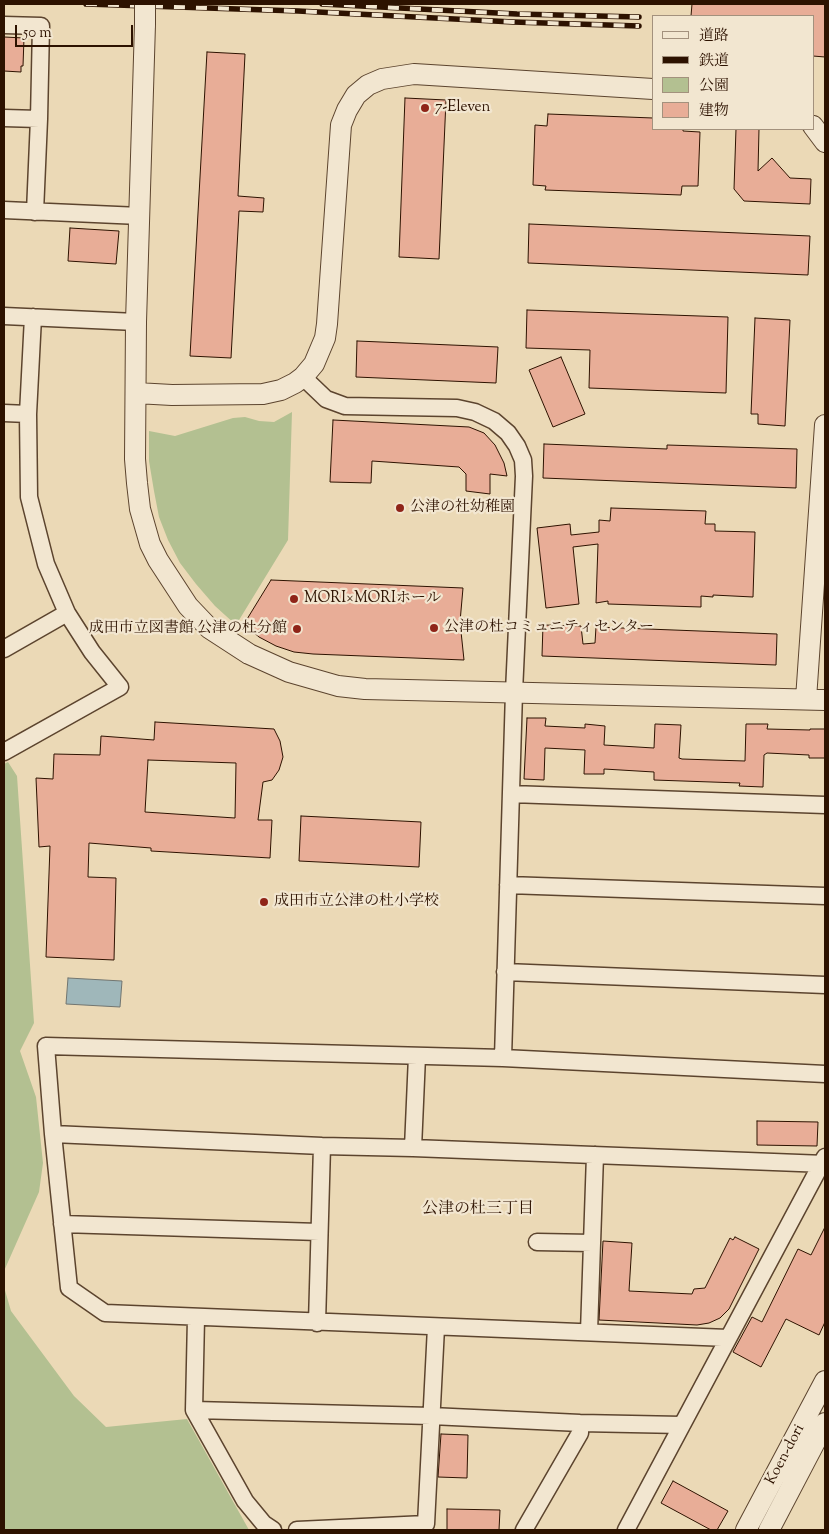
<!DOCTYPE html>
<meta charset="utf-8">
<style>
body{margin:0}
#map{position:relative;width:829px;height:1534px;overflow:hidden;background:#ebd9b6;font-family:"Sorts Mill Goudy","Noto Serif JP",serif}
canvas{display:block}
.frame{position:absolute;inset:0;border:5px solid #2d1200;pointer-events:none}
.legend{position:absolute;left:652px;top:15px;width:162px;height:115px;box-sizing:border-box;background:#f2e6d0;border:1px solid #a3917d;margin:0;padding:6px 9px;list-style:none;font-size:15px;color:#2d1200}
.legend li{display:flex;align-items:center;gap:10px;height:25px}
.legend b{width:25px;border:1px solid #a3917d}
.scale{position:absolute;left:15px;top:25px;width:118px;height:22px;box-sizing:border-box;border:2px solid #2d1200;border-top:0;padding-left:6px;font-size:15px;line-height:18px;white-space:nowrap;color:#2d1200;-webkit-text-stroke:4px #f2e6d0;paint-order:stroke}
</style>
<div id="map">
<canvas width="829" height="1534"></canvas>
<div class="frame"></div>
<ul class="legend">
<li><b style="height:6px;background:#f2e6d0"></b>道路</li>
<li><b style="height:6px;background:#2d1200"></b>鉄道</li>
<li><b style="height:14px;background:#b3c091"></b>公園</li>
<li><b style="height:14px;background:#e8ad97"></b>建物</li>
</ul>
<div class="scale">50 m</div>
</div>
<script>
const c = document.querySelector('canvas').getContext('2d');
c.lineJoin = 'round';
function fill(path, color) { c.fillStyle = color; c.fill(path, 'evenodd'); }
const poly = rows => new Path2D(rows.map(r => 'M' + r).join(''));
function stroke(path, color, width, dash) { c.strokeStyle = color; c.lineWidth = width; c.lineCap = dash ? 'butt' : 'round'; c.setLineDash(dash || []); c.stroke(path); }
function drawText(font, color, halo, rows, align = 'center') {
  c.font = font + ' "Sorts Mill Goudy","Noto Serif JP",serif'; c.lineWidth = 4.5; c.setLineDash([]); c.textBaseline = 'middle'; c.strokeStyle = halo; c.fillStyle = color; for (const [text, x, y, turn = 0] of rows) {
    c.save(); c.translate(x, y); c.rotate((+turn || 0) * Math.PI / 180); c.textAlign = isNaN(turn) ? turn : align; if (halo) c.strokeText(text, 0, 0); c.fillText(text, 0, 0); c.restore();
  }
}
fill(poly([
 [292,412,288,540,236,625,215,606,196,584,180,563,168,540,159,517,154,491,149,461,149,431,175,436,233,418,245,417,259,421,274,422],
 [8,762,17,776,34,1023,20,1051,36,1097,43,1163,39,1192,4,1271,4,764],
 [4,1287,11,1311,74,1396,106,1427,187,1419,249,1530,4,1530]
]), '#b3c091');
const water = poly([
 [68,978,122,981,120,1007,66,1004,68,978]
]);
fill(water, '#9fb7ba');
stroke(water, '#717570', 1);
const building = poly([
 [692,4,825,4,825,57,813,56,813,16,691,16,692,4],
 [4,37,24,38,23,66,21,66,21,72,4,71,4,37],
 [207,52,245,54,238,196,264,198,263,212,239,211,231,358,190,356,207,52],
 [405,98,446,100,439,259,399,257,405,98],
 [548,114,653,118,653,129,683,129,683,131,700,132,698,186,682,186,681,195,545,190,546,186,533,185,535,125,547,126,548,114],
 [736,129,759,129,758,171,772,158,790,178,811,179,810,204,744,201,734,189,736,129],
 [529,224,810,236,808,275,528,263,529,224],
 [70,228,119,231,116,264,68,261,70,228],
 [527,310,728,317,726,393,589,388,590,350,526,348,527,310],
 [755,318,790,320,785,426,758,424,758,414,751,414,755,318],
 [357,341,498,347,496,383,356,377,357,341],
 [561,357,585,414,553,427,529,370,561,357],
 [333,420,469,427,484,433,495,445,504,463,507,476,490,474,490,494,466,491,466,474,459,467,372,461,371,483,330,482,333,420],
 [544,444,667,449,667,445,797,449,796,488,543,478,544,444],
 [611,508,706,511,705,524,715,524,715,531,755,532,753,597,713,595,713,597,701,596,701,607,608,604,608,601,596,603,598,544,573,547,579,604,546,608,537,528,570,524,571,535,599,532,599,520,610,521,611,508],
 [271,580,463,588,460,622,464,660,313,654,294,652,276,646,259,637,244,624,271,580],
 [543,625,581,626,583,644,595,643,596,627,777,634,776,665,542,656,543,625],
 [527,718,546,718,545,726,585,728,585,724,605,726,604,745,654,748,655,724,681,725,679,758,682,759,745,761,746,724,768,724,767,729,810,730,810,729,825,729,825,758,809,758,809,755,767,753,764,755,763,787,739,786,740,783,654,780,654,772,604,769,604,774,584,774,585,750,545,748,544,780,524,779,527,718],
 [155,722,274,729,280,741,283,757,279,770,272,780,263,782,258,820,272,820,270,858,151,851,151,848,89,843,88,877,116,878,114,960,46,957,50,846,39,847,36,778,53,779,54,754,100,755,101,736,154,740,155,722],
 [148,760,236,763,235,818,145,812,148,760],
 [301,816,421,822,419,867,299,861,301,816],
 [757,1121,818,1122,817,1146,757,1145,757,1121],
 [825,1227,825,1322,819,1335,786,1319,761,1367,733,1352,752,1317,762,1322,798,1249,811,1255,825,1227],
 [735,1237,759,1249,729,1309,720,1318,709,1323,697,1325,599,1320,603,1241,632,1243,629,1291,692,1294,694,1289,705,1288,730,1238,733,1240,735,1237],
 [441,1434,468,1435,467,1478,438,1477,441,1434],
 [673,1481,728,1511,717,1530,711,1530,661,1503,673,1481],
 [447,1509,500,1510,499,1530,447,1530,447,1509]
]);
fill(building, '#e8ad97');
stroke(building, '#2d1200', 1);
const minor = poly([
 [4,25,41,26,39,119],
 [4,118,39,119,35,212],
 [4,210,140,216],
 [4,316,136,322],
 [303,377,326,399,345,406,457,408,475,412,494,421,508,433,517,446,523,460,524,476,514,692,503,1058],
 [4,413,28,414],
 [4,649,67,613],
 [4,752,120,687,92,652,67,613,46,564,29,497,28,414,33,317],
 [511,794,825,805],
 [508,885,825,896],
 [505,972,825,985],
 [53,1134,322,1146,413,1148,825,1164],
 [413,1148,417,1056],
 [62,1224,319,1232],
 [537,1242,592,1243],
 [196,1318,194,1410,431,1416,580,1423,682,1425],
 [317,1323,322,1146],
 [589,1332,595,1155],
 [728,1338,105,1313,69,1288,53,1134,46,1046,503,1058,825,1074],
 [194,1410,245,1501,264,1524,273,1530],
 [297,1530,426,1524,436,1327],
 [524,1530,580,1433,580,1423],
 [626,1530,825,1157]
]);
const tertiary = poly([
 [145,24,136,322,135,459,137,483,140,509,150,544,158,560,188,606,209,628,249,654,289,672,338,686,365,689,825,700],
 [813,126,825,142],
 [136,393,172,395,263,394,281,390,295,383,303,377,314,364,325,338,327,324,341,125,347,110,356,95,368,85,382,79,414,74,653,89],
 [806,699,825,425],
 [746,1530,825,1381],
 [769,1530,825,1423]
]);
stroke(minor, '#5c442e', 19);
stroke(tertiary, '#5c442e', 22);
stroke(minor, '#f2e6d0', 16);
stroke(tertiary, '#f2e6d0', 20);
const rail = poly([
 [86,4,298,11,513,22,639,26],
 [322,4,517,14,639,17]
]);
stroke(rail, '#2d1200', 5.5);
stroke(rail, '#f2e6d0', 4, [11]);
const tertiaryBridge = poly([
 [145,24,145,4]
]);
stroke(tertiaryBridge, '#5c442e', 22, []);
stroke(tertiaryBridge, '#f2e6d0', 20);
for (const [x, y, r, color] of [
 [425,108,5,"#8f2418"],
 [400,508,5,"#8f2418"],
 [294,599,5,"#8f2418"],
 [434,628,5,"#8f2418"],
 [297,629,5,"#8f2418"],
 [264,902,5,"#8f2418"]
]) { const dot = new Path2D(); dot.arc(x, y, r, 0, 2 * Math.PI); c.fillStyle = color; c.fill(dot); stroke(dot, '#f2e6d0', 2); }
drawText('15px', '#2d1200', '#f2e6d0', [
 ["7-Eleven",435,108],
 ["公津の社幼稚園",410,508],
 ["MORI×MORIホール",304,599],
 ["公津の杜コミュニティセンター",444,628],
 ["成田市立図書館 公津の杜分館",287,629,"right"],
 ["成田市立公津の杜小学校",274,902]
], 'left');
drawText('15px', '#2d1200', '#f2e6d0', [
 ["Koen-dori",786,1455,-62]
]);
drawText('16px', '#2d1200', '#f2e6d0', [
 ["公津の杜三丁目",478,1210]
]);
</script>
